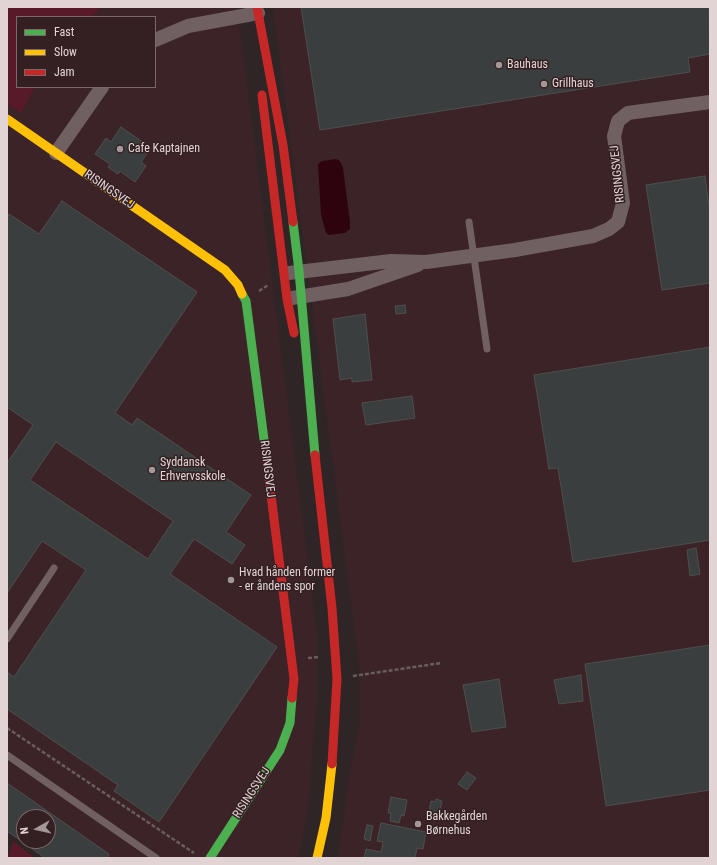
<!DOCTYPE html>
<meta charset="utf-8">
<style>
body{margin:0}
#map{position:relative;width:717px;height:865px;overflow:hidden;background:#2f2526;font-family:"Roboto Condensed",sans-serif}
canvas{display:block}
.frame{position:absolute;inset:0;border:8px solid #e2d4d5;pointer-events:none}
.legend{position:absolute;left:16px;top:16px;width:140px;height:72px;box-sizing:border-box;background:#342023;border:1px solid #7a686a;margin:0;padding:5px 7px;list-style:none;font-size:12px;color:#e2d4d5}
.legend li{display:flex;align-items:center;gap:8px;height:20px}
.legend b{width:20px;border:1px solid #7a686a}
.north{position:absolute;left:16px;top:809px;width:40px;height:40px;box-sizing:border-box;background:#342023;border:1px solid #7a686a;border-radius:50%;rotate:262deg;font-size:11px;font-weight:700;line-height:16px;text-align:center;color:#e2d4d5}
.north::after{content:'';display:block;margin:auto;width:14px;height:18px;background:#a39798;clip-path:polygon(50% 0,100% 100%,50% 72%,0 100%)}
</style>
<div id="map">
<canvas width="717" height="865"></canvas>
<div class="frame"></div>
<ul class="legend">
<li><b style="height:5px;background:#4caf50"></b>Fast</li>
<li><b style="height:5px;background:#ffc107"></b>Slow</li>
<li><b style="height:5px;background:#c62828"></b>Jam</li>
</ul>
<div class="north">N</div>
</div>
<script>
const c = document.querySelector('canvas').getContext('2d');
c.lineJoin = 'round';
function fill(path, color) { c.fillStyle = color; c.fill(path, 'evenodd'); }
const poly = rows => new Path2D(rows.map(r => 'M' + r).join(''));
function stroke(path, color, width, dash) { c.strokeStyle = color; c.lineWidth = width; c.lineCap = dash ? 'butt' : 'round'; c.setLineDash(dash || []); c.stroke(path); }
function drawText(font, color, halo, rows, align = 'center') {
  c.font = font + ' "Roboto Condensed",sans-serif'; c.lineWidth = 3; c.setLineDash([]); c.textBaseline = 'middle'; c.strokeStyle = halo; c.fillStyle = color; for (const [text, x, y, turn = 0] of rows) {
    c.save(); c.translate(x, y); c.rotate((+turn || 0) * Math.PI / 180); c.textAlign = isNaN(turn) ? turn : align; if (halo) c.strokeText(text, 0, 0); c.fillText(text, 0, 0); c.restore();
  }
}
fill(poly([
 [101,7,237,7,317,634,317,699,307,816,298,858,52,858,48,841,48,817,24,817,7,827,7,104,21,113,35,87,155,87,155,17,92,17],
 [273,7,710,7,710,858,338,858,350,773,360,722,359,663]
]), '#3c2327');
fill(poly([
 [7,7,101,7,92,17,17,17,17,87,35,87,21,113,7,104],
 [13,841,35,858,8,858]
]), '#581928');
fill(poly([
 [336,159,340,161,343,168,350,222,350,229,345,233,329,235,326,233,321,215,318,164,322,161]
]), '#2f030e');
const building = poly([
 [301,7,709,7,710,54,688,58,690,72,320,130,301,7],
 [121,127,151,148,141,162,146,166,135,182,120,171,118,174,108,167,110,164,95,154,106,138,111,142,121,127],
 [705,176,710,213,710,283,662,290,646,185,705,176],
 [62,201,197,292,115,413,132,425,137,418,251,495,226,532,245,545,232,564,194,539,170,574,277,647,159,822,114,791,118,785,7,709,7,672,14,677,86,570,42,541,7,593,7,463,33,425,7,407,7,218,9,214,39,234,62,201],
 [56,442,173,521,148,559,30,480,56,442],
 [405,305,406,313,396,314,395,306,405,305],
 [365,314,372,380,352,382,352,378,340,380,333,319,365,314],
 [710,347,710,540,573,562,558,468,549,469,534,375,710,347],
 [412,396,415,418,366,425,362,403,412,396],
 [696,548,700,574,690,576,687,550,696,548],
 [710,645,710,790,606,806,585,664,710,645],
 [581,675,583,701,559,704,554,680,581,675],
 [499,679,506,727,472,732,463,685,499,679],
 [467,772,476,778,467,790,458,784,467,772],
 [7,783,109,854,107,858,45,858,7,831,7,783],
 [24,817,48,817,48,841,24,841,24,817],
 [391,797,407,800,404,816,401,815,399,823,390,821,391,813,388,813,391,797],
 [436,799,442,801,439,814,429,811,431,801,435,802,436,799],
 [381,823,426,832,423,849,417,848,415,858,364,858,366,849,381,852,383,842,377,841,381,823],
 [367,825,373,826,370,841,364,839,367,825]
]);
fill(building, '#3b3e3e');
stroke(building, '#4e4e4e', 1);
stroke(poly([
 [259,291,268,285],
 [308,658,319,657],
 [353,676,441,663],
 [7,728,194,853]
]), '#695e5f', 2.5, [4, 2]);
stroke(poly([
 [469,222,487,349],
 [7,639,54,568],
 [7,755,156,858]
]), '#706062', 7);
stroke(poly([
 [155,40,188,26,258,13],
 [56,153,102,87],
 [289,273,391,261,426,262,515,250,593,236,609,229,618,222,623,203,614,136,618,121,628,113,710,102],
 [292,298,348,289,418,265]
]), '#706062', 14);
stroke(poly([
 [293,222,299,271,315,455],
 [242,294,246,301,265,447],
 [210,858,280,750,290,723,292,698]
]), '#4caf50', 9);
stroke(poly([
 [7,119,225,270,238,285,242,294],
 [317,858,326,818,332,764]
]), '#ffc107', 9);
stroke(poly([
 [257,7,283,145,293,222],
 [262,95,287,299,294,333],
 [265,447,294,679,292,698],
 [315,455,332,608,337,679,332,764]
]), '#c62828', 9);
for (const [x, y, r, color] of [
 [499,65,4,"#a39798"],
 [544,84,4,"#a39798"],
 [120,149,4,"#a39798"],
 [152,470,4,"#a39798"],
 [231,580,4,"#a39798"],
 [418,824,4,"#a39798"]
]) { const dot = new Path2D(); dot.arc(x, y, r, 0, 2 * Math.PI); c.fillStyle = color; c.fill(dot); stroke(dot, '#342023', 1.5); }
drawText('12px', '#e2d4d5', '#342023', [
 ["Bauhaus",507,65],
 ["Grillhaus",552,84],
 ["Cafe Kaptajnen",128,149],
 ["Syddansk",160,463],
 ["Erhvervsskole",160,477],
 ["Hvad hånden former",239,573],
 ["- er åndens spor",239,587],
 ["Bakkegården",426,817],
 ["Børnehus",426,831]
], 'left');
drawText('12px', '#e2d4d5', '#342023', [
 ["RISINGSVEJ",618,174,-96],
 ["RISINGSVEJ",109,190,35],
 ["RISINGSVEJ",267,469,83],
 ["RISINGSVEJ",252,793,-57]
]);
</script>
